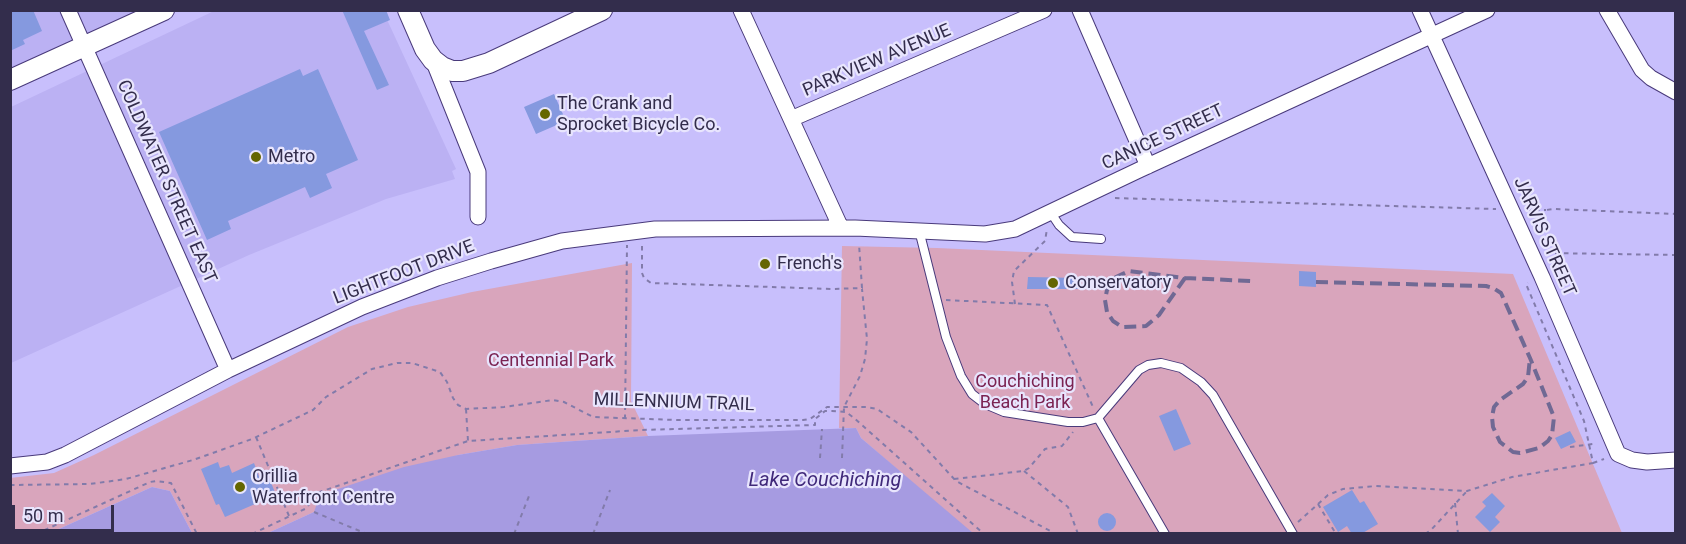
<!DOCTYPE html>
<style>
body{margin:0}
#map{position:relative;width:1686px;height:544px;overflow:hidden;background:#c8bffc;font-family:Roboto,sans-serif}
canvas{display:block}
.frame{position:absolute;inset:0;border:12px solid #332d4c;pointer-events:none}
.scale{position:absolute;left:12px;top:505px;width:102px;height:27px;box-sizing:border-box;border:3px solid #332d4c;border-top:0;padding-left:8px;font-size:18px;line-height:21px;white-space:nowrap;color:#332d4c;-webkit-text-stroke:4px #e8e5fd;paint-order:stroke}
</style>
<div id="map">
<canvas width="1686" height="544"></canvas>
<div class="frame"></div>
<div class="scale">50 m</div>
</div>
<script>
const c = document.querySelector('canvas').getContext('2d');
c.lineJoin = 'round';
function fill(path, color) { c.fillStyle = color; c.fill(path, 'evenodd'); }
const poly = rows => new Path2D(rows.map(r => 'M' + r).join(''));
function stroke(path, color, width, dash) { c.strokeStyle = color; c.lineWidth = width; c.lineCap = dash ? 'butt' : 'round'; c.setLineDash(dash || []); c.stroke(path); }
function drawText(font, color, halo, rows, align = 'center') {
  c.font = font + ' Roboto,sans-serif'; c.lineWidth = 4.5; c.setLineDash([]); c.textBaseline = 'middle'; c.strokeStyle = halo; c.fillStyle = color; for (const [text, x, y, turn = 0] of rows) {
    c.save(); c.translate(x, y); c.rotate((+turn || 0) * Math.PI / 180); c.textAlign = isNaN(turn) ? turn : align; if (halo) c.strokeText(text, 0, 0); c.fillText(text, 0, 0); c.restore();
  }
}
fill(poly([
 [11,11,137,11,11,74],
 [214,11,383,11,456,169,452,171,455,179,386,199,249,255,11,363,11,107]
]), '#bbb1f3');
fill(poly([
 [842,246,937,248,1513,274,1622,533,971,533,861,438,856,428,839,428],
 [632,263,631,401,648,436,517,445,458,455,314,512,268,533,192,533,170,491,152,487,50,533,11,533,10,478,54,473,94,455,348,327,408,307,472,292]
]), '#d9a5bc');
fill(poly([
 [856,428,861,438,973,533,268,533,314,512,320,495,404,467,458,455,517,445,648,436],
 [152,487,170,491,192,533,50,533]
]), '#a69be1');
fill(poly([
 [10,10,33,10,42,31,23,40,25,44,10,51],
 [342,10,386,10,390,20,364,31,389,85,377,90],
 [300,69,303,76,318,69,358,160,326,174,332,188,310,198,305,187,228,221,231,229,207,240,159,132],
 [554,94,566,121,536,134,524,107],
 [1299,271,1316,272,1316,287,1299,286],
 [1028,277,1079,278,1079,289,1027,289],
 [1176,409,1191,444,1174,451,1159,416],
 [1570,431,1576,442,1561,449,1555,438],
 [218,462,220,468,229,465,232,473,254,463,260,479,268,475,276,495,225,517,219,504,216,505,201,469],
 [1352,490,1360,503,1364,501,1378,524,1361,534,1352,534,1347,526,1338,532,1323,507],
 [1492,493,1505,506,1495,517,1500,522,1490,532,1475,517,1486,506,1482,502],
 '1098 522a9 9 0 1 1 18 0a9 9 0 1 1-18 0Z'
]), '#8599df');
const lane = poly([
 [1051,213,1059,225,1072,237,1101,239],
 [919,230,946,337,961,376,972,394,985,404,1004,412,1068,422,1083,422,1098,418,1139,370,1148,365,1161,363,1181,368,1201,382,1213,395,1293,534],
 [1098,418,1165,534]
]);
const street = poly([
 [68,10,228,370],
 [741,10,841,228],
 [1080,10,1148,166],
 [1420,10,1542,277,1618,454,1632,460,1647,462,1676,460],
 [1607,10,1642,70,1651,78,1676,92],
 [433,60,478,172,478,217],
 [791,119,1044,10],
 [10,466,47,462,65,455,228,370,362,307,437,278,491,261,562,241,655,229,855,228,985,234,1015,229,1139,170,1487,10]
]);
const secondary = poly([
 [408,10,425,49,433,60,442,67,452,71,463,71,489,63,602,10],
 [10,80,164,10]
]);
stroke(lane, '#493a7b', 10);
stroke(street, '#493a7b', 17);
stroke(secondary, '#493a7b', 22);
stroke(poly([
 [1115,198,1496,209],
 [1526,210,1546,210],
 [1534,222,1546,210,1554,209,1676,214],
 [642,246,642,273,644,278,651,283,832,289,862,288,859,244],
 [1546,253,1676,255],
 [946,300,1047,305,1093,407],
 [1015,304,1012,282,1014,271,1045,241,1047,229],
 [466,409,468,441],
 [625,419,627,245],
 [256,437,289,516],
 [1570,447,1593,444],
 [820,458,822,429],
 [842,458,844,407,860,376,865,359,867,339,862,289],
 [1593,463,1604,459],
 [1024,471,1068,507,1078,534],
 [954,479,1024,471,1029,468,1045,449,1062,446,1073,432],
 [10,485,90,484,126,479,193,460,252,439,313,410,326,397,372,369,397,363,412,363,440,372,447,382,453,398,458,405,466,409,504,407,553,400,564,402,593,417,677,420,803,420,810,419,827,407,866,407,877,409,911,432,956,481,1056,534],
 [1455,503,1458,534],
 [1318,504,1336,534],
 [314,512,367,534],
 [1298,522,1328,495,1343,489,1376,486,1467,491,1512,477,1593,463,1584,421,1526,284,1528,283],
 [36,534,150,482,156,481,171,483,197,534],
 [252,534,307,508,314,494,468,441,641,430,815,425,815,419,825,411,832,411,846,412,854,418,984,534],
 [514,534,529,496],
 [593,534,610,490],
 [1425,534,1431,530,1467,491]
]), '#827baa', 2, [4.5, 4.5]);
stroke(lane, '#fff', 8);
stroke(street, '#fff', 15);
stroke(secondary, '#fff', 20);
stroke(poly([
 [1185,278,1159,315,1146,326,1122,327,1113,321,1107,312,1105,300,1107,290,1116,277,1129,271,1185,278,1251,281],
 [1316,282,1486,286,1493,288,1501,293,1530,358,1554,417,1552,435,1548,441,1539,448,1520,453,1513,452,1500,442,1493,427,1492,417,1494,407,1500,400,1523,384,1528,377,1530,358]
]), '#706994', 4, [12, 6]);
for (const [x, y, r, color] of [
 [545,114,6,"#646601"],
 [256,157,6,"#646601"],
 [765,264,6,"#646601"],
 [1053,283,6,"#646601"],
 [240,487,6,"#646601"]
]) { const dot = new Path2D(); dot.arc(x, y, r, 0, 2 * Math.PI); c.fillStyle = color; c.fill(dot); stroke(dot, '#e8e5fd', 2); }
drawText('18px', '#332d4c', '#e8e5fd', [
 ["PARKVIEW AVENUE",877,61,-23],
 ["CANICE STREET",1163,138,-25],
 ["COLDWATER STREET EAST",166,182,66],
 ["JARVIS STREET",1544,237,66],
 ["LIGHTFOOT DRIVE",404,273,-21],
 ["MILLENNIUM TRAIL",674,403,2]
]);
drawText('18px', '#332d4c', '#e8e5fd', [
 ["The Crank and",557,104],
 ["Sprocket Bicycle Co.",557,125],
 ["Metro",268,157],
 ["French's",777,264],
 ["Conservatory",1065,283],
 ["Orillia",252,477],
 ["Waterfront Centre",252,498]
], 'left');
drawText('18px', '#7b2352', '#e8e5fd', [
 ["Centennial Park",551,361],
 ["Couchiching",1025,382],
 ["Beach Park",1025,403]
]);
drawText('italic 20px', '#40297a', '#e8e5fd', [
 ["Lake Couchiching",825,481]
]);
</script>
